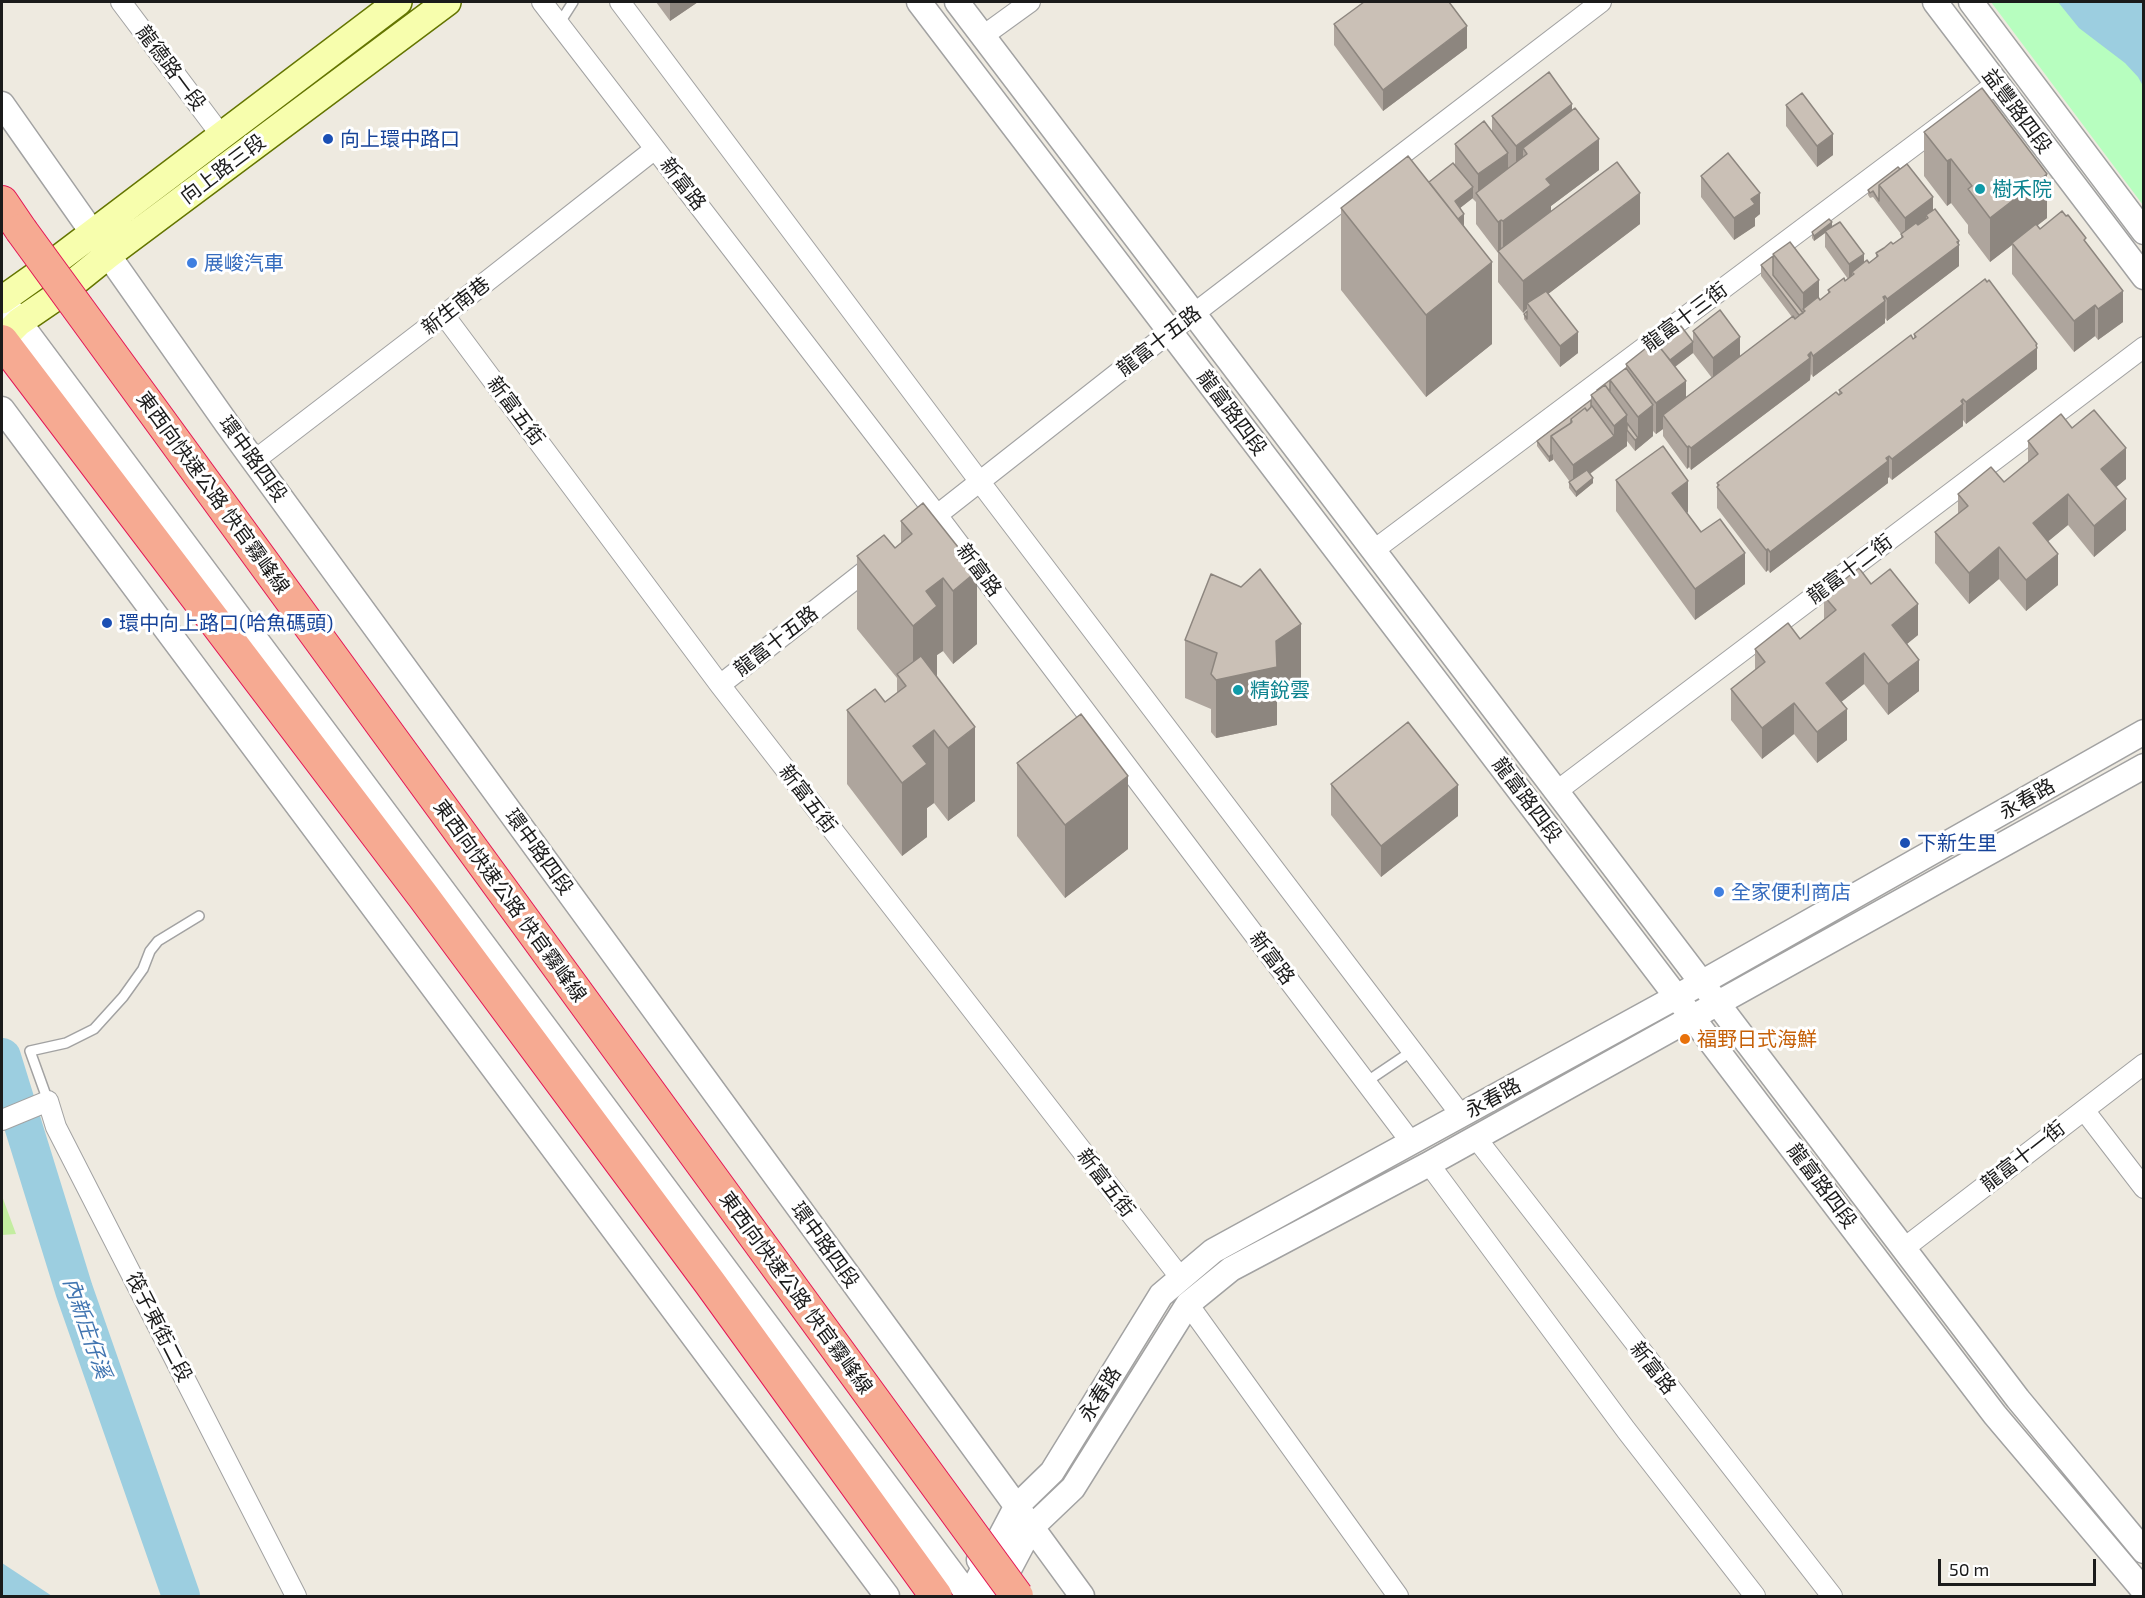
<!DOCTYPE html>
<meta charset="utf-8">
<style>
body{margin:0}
#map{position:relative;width:2145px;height:1598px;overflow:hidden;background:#eeeae0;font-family:"Exo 2",sans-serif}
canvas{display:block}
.frame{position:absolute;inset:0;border:3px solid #1b1b1b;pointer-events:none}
.scale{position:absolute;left:1938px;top:1559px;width:158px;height:27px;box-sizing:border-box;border:3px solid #1b1b1b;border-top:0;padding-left:8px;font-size:18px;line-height:21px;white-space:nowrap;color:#1b1b1b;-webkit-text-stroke:4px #fff;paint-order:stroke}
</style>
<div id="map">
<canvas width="2145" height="1598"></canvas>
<div class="frame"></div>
<div class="scale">50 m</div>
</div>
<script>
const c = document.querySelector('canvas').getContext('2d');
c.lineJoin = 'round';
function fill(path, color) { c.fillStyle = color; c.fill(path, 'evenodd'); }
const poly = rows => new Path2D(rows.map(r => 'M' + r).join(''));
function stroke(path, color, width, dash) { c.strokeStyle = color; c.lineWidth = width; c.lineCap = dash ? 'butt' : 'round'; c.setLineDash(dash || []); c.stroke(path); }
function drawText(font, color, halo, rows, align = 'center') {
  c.font = font + ' "Exo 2","Noto Sans TC",sans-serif'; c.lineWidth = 6; c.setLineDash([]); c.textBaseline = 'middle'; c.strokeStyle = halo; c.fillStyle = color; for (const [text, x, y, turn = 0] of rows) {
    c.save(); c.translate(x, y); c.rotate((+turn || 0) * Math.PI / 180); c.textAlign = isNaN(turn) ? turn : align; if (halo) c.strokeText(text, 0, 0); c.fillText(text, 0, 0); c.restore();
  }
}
fill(poly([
 [2,1196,16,1234,2,1235]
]), '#c3eda0');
fill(poly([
 [1991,2,2143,2,2143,205]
]), '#b7febf');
fill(poly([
 [2058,2,2143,2,2143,86,2138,77,2125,63,2079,28],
 [2,1563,52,1596,2,1596]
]), '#9ccee0');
stroke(poly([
 [2,1057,74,1290,181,1596]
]), '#9ccee0', 38);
const service = poly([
 [559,24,573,2],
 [1366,1082,1412,1051],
 [48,1101,30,1051,66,1043,94,1029,123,997,143,969,150,951,158,941,199,916]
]);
const minor = poly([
 [121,2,221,135],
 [542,2,937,515,1411,1142],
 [620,2,980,482,1461,1115],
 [983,36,1030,2],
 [444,315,720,685,1180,1277],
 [255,460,444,315,655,149],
 [927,523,1170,332,1601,2],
 [1374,550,1996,84],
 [720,685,878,561],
 [1557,791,2144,347],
 [2084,1110,2144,1188],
 [2,1120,48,1101,56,1127,296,1596],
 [1476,1138,1832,1596],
 [1429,1164,1626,1430,1755,1596],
 [1903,1249,2144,1064],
 [1188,1304,1398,1596]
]);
const tertiary = poly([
 [919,2,1995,1415,2144,1591],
 [957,2,2018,1399,2144,1551],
 [1935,2,2144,277],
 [1971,2,2144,232],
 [2,104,227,424,1082,1596],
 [2,299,969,1596,1016,1507,1052,1472,1161,1295,1213,1251,1678,996,2144,732],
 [2,409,887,1596],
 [979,1560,985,1568,993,1596],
 [997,1592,1031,1528,1073,1488,1188,1304,1231,1269,1429,1164,2144,766]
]);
const secondary = poly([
 [2,300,40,273,398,2],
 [2,339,19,322,57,296,108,255,447,2]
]);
const trunk = poly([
 [2,202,21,230],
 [2,341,423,896,710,1283,936,1596]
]);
stroke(service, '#a2a2a2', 12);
stroke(minor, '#a2a2a2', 22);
stroke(tertiary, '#a2a2a2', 27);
stroke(secondary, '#647500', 30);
stroke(trunk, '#e31555', 34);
stroke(service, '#fff', 9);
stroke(minor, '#fff', 20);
stroke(tertiary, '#fff', 24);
stroke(secondary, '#f7fead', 27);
stroke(trunk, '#f6aa92', 32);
const trunkBridge = poly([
 [21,230,1017,1596]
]);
stroke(trunkBridge, '#e31555', 34, []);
stroke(trunkBridge, '#f6aa92', 32);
fill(poly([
 [656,2,698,2,670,21],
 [1334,24,1467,48,1383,111,1334,45],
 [1786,105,1833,155,1817,167,1786,126],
 [1572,110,1599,170,1551,206,1551,211,1640,224,1548,294,1578,353,1560,367,1524,319,1524,314,1527,311,1527,309,1523,313,1498,282,1498,253,1476,224,1476,202,1472,198,1460,208,1492,344,1426,397,1341,290,1341,208,1429,182,1455,165,1455,144,1492,132,1492,116],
 [1924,132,2047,218,2037,226,2040,229,2086,242,2123,322,2098,340,2095,336,2074,352,2012,274,2012,245,1990,262,1968,233,1968,225,1951,203,1947,206,1924,176],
 [1898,167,1933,210,1959,241,1959,266,1887,321,1885,318,1885,323,1813,377,1811,374,1810,380,1691,470,1689,467,1687,469,1663,436,1663,429,1656,434,1653,431,1653,436,1635,451,1627,441,1627,446,1590,474,1593,483,1576,497,1569,488,1569,482,1570,482,1553,459,1549,462,1537,446,1537,441,1591,400,1591,395,1626,369,1626,364,1657,344,1693,341,1693,331,1740,356,1792,317,1761,276,1761,265,1773,256,1773,254,1820,300,1828,294,1828,290,1848,279,1825,247,1825,233,1814,241,1812,238,1812,232,1832,226,1864,263,1869,263,1876,257,1876,253,1893,244,1901,238,1901,234,1873,197,1870,198,1868,195,1868,190],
 [1693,353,1712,378,1686,398,1675,367],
 [1701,176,1760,214,1755,218,1755,226,1734,240,1701,197],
 [1914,334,2037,344,2037,369,1966,424,1963,420,1963,426,1892,480,1889,477,1888,478,1888,483,1770,573,1768,570,1766,572,1717,508,1717,483,1839,395,1839,390,1914,338],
 [2072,428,2126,479,2116,487,2126,530,2094,557,2068,525,2048,541,2058,585,2026,611,1999,579,1969,604,1935,563,1935,532,1958,514,1958,494,2004,482,2028,462,2028,441],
 [1616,480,1688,512,1687,513,1701,532,1745,584,1695,620,1616,511],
 [923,503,977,644,953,664,943,651,937,655,937,678,975,801,948,821,934,803,927,808,927,837,902,856,847,784,847,710,885,702,897,694,897,678,857,629,857,556,895,548,901,543,901,521],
 [1871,584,1918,635,1907,644,1919,691,1888,715,1864,684,1841,702,1847,740,1817,763,1794,734,1762,759,1731,720,1731,689,1755,670,1755,649,1800,639,1824,620,1824,596],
 [1185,640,1301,682,1277,698,1277,725,1216,738,1211,732,1211,709,1185,698],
 [1017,763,1128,849,1065,898,1017,836],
 [1331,784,1458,816,1381,877,1331,815]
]), '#aea59d');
fill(poly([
 [670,2,698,2,670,21],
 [1467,26,1467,48,1383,111,1383,90],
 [1572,104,1572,135,1527,154,1523,148,1523,172,1516,177,1516,146],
 [1833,134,1833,155,1817,167,1817,146],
 [1599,139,1599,170,1551,206,1551,216,1503,253,1503,221,1546,179],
 [1508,153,1508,184,1478,196,1478,174],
 [1951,159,1951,203,1947,206,1947,161],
 [2047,174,2047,218,2013,244,2012,243,2012,245,1990,262,1990,218],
 [1473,187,1473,198,1455,212,1455,201],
 [1640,193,1640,224,1531,307,1527,303,1527,309,1523,313,1523,281],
 [1760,193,1760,214,1755,218,1755,226,1734,240,1734,218,1751,199],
 [1933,197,1933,218,1926,215,1926,223,1905,239,1905,218],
 [1464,214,1464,225,1457,231,1457,220],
 [1501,220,1501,251,1498,251,1498,253,1498,222],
 [1832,222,1832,228,1825,231,1825,233,1814,241,1814,236],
 [1959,241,1959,266,1887,321,1887,299],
 [1864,254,1864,270,1852,272,1852,278,1849,280,1849,264],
 [1492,262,1492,344,1426,397,1426,315],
 [1819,280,1819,311,1805,311,1803,309,1803,323,1803,293],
 [2123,291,2123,322,2098,340,2098,309],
 [1885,296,1885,323,1813,377,1813,356],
 [2095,305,2095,336,2074,352,2074,321],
 [1578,332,1578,353,1560,367,1560,346],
 [1740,337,1740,359,1713,379,1713,358],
 [1693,342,1693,353,1660,378,1660,367],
 [2037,344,2037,369,1966,424,1966,402],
 [1811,352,1810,380,1691,470,1691,448],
 [1686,381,1686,412,1663,415,1663,429,1656,434,1656,403],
 [1963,399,1963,426,1892,480,1892,459],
 [1653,405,1653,436,1635,451,1635,440,1638,438,1638,417],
 [1627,415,1627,446,1573,486,1573,465,1614,436,1614,426],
 [1689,446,1689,467,1687,469,1687,447],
 [2126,448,2126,479,2101,500,2101,469],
 [1553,454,1553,460,1549,462,1549,457],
 [1889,456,1889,477,1888,478,1888,483,1770,573,1770,552],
 [1593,478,1593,483,1576,497,1576,492],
 [1688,481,1688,512,1672,524,1672,493],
 [2068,494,2068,525,2033,554,2033,523],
 [2126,499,2126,530,2094,557,2094,526],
 [1999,547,1999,579,1969,604,1969,573],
 [1768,549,1768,570,1766,572,1766,550],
 [1745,553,1745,584,1695,620,1695,589],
 [2058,554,2058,585,2026,611,2026,580],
 [977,571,977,644,953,664,953,591],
 [943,578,943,651,937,655,937,679,913,699,913,626,926,591],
 [1918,604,1918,635,1892,656,1892,625],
 [1301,624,1301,682,1277,698,1277,725,1216,738,1216,680],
 [1864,653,1864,684,1826,714,1826,683],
 [1919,660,1919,691,1888,715,1888,684],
 [1794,703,1794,734,1762,759,1762,728],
 [1847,709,1847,740,1817,763,1817,732],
 [975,727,975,801,948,821,948,748],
 [934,730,934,803,927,808,927,837,902,856,902,783,913,746],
 [1128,776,1128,849,1065,898,1065,825],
 [1458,785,1458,816,1381,877,1381,846]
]), '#8d867f');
const building = poly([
 [1364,2,1449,2,1467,26,1383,90,1334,24,1364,2],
 [1549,72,1572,104,1516,146,1492,116,1549,72],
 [1982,88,2047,174,1990,218,1968,189,1972,186,1951,159,1947,161,1924,132,1982,88],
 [1802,93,1833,134,1817,146,1786,105,1802,93],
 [1575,108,1599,139,1546,179,1551,185,1503,221,1501,220,1498,222,1476,193,1527,154,1523,148,1575,108],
 [1484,121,1508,153,1478,174,1455,144,1484,121],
 [1728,153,1760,193,1751,199,1755,204,1734,218,1701,176,1728,153],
 [1408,156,1492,262,1426,315,1341,208,1408,156],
 [1617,162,1640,193,1523,281,1498,251,1617,162],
 [1453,163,1473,187,1455,201,1464,214,1458,219,1429,182,1453,163],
 [1907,164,1933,197,1905,218,1879,185,1907,164],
 [1898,167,1900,169,1879,185,1879,201,1873,191,1870,193,1868,190,1898,167],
 [1935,209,1959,241,1957,242,1959,245,1887,299,1885,296,1883,297,1885,301,1813,356,1811,352,1808,355,1810,358,1691,448,1689,446,1687,447,1663,415,1793,316,1795,319,1805,311,1803,309,1818,297,1820,300,1830,292,1828,290,1844,278,1845,281,1854,274,1852,272,1867,260,1869,263,1878,256,1876,253,1884,248,1891,242,1893,244,1903,237,1901,234,1916,223,1918,225,1928,218,1926,215,1935,209],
 [2062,211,2066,216,2068,215,2086,238,2084,240,2123,291,2098,309,2095,305,2074,321,2012,243,2036,224,2040,229,2062,211],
 [1829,219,1832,222,1814,236,1812,232,1829,219],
 [1840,222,1864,254,1849,264,1825,231,1840,222],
 [1790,242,1819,280,1803,293,1773,254,1790,242],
 [1773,256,1773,275,1803,313,1799,315,1761,265,1773,256],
 [1985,279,1987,282,1989,280,2037,344,2036,345,2037,348,1966,402,1963,399,1961,401,1963,404,1892,459,1889,456,1886,458,1888,461,1770,552,1768,549,1766,550,1717,487,1719,485,1717,483,1836,392,1839,395,1842,393,1839,390,1911,335,1913,339,1916,337,1914,334,1985,279],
 [1546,291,1578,332,1560,346,1527,303,1546,291],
 [1720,310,1740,337,1713,358,1693,331,1720,310],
 [1527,311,1527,319,1524,314,1527,311],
 [1681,326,1693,342,1670,360,1657,344,1681,326],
 [1655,341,1686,381,1656,403,1626,364,1655,341],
 [1626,368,1653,405,1638,417,1610,380,1626,368],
 [1610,380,1610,392,1605,385,1597,390,1610,380],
 [1605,385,1627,415,1614,426,1591,395,1605,385],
 [1591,400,1591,407,1587,411,1585,408,1571,419,1571,423,1551,436,1551,455,1549,457,1537,441,1591,400],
 [1592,406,1614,436,1573,465,1551,436,1572,422,1571,419,1585,408,1587,411,1592,406],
 [2094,410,2126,448,2101,469,2126,499,2094,526,2068,494,2033,523,2058,554,2026,580,1999,547,1969,573,1935,532,1968,506,1958,494,1991,467,2004,482,2038,454,2028,441,2061,414,2072,428,2094,410],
 [1627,423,1638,438,1635,440,1627,430,1627,423],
 [1663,446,1688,481,1672,493,1701,532,1720,519,1745,553,1695,589,1616,480,1663,446],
 [1587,470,1593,478,1576,492,1569,482,1587,470],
 [923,503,977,571,953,591,943,578,926,591,937,606,913,626,857,556,884,535,895,548,912,534,901,521,923,503],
 [1859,568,1871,584,1890,569,1918,604,1892,625,1919,660,1888,684,1864,653,1826,683,1847,709,1817,732,1794,703,1762,728,1731,689,1765,662,1755,649,1788,623,1800,639,1836,610,1824,596,1859,568],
 [1260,569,1301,624,1276,641,1277,667,1216,680,1211,674,1217,653,1185,640,1211,574,1241,587,1260,569],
 [921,656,975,727,948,748,934,730,913,746,927,764,902,783,847,710,875,689,885,702,906,686,897,674,921,656],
 [1081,714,1128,776,1065,825,1017,763,1081,714],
 [1408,722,1458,785,1381,846,1331,784,1408,722]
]);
fill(building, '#cac0b6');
stroke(building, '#8d867f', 1.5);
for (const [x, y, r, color] of [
 [328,139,6,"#1a4fb4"],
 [1980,189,6,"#0f9aa8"],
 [192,263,6,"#3f7fe0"],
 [107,623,6,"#1a4fb4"],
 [1238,690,6,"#0f9aa8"],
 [1905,843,6,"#1a4fb4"],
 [1719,892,6,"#3f7fe0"],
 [1685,1039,6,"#e8710a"]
]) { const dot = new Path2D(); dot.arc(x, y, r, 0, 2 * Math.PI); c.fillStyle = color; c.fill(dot); stroke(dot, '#fff', 2); }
drawText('20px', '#1b1b1b', '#fff', [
 ["龍德路一段",171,68,53],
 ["益豐路四段",2017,111,53],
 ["向上路三段",223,169,-37],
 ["新富路",683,184,52],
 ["新生南巷",456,306,-38],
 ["龍富十三街",1685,317,-37],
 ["龍富十五路",1159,341,-38],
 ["新富五街",516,411,53],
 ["龍富路四段",1232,413,53],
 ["環中路四段",253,459,54],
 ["東西向快速公路 快官霧峰線",213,493,54],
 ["龍富十二街",1850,569,-37],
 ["新富路",979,570,53],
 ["龍富十五路",776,641,-38],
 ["新富五街",808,799,52],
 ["永春路",2027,799,-30],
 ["龍富路四段",1527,800,53],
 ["環中路四段",539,852,54],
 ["東西向快速公路 快官霧峰線",510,901,54],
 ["新富路",1272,958,53],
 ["永春路",1493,1098,-29],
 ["龍富十一街",2023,1156,-38],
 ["新富五街",1106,1183,52],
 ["龍富路四段",1822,1186,53],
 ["環中路四段",825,1245,54],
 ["東西向快速公路 快官霧峰線",796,1293,54],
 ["筏子東街二段",159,1327,63],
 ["新富路",1653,1368,52],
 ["永春路",1100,1394,-58]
]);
drawText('20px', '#164399', '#fff', [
 ["向上環中路口",340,139],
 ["環中向上路口(哈魚碼頭)",119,623],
 ["下新生里",1917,843]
], 'left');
drawText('20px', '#0d838f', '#fff', [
 ["樹禾院",1992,189],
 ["精銳雲",1250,690]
], 'left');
drawText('20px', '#366cbe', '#fff', [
 ["展峻汽車",204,263],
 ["全家便利商店",1731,892]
], 'left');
drawText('20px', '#c56008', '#fff', [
 ["福野日式海鮮",1697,1039]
], 'left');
drawText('italic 21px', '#4175b1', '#fff', [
 ["內新庄仔溪",87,1328,71]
]);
</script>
